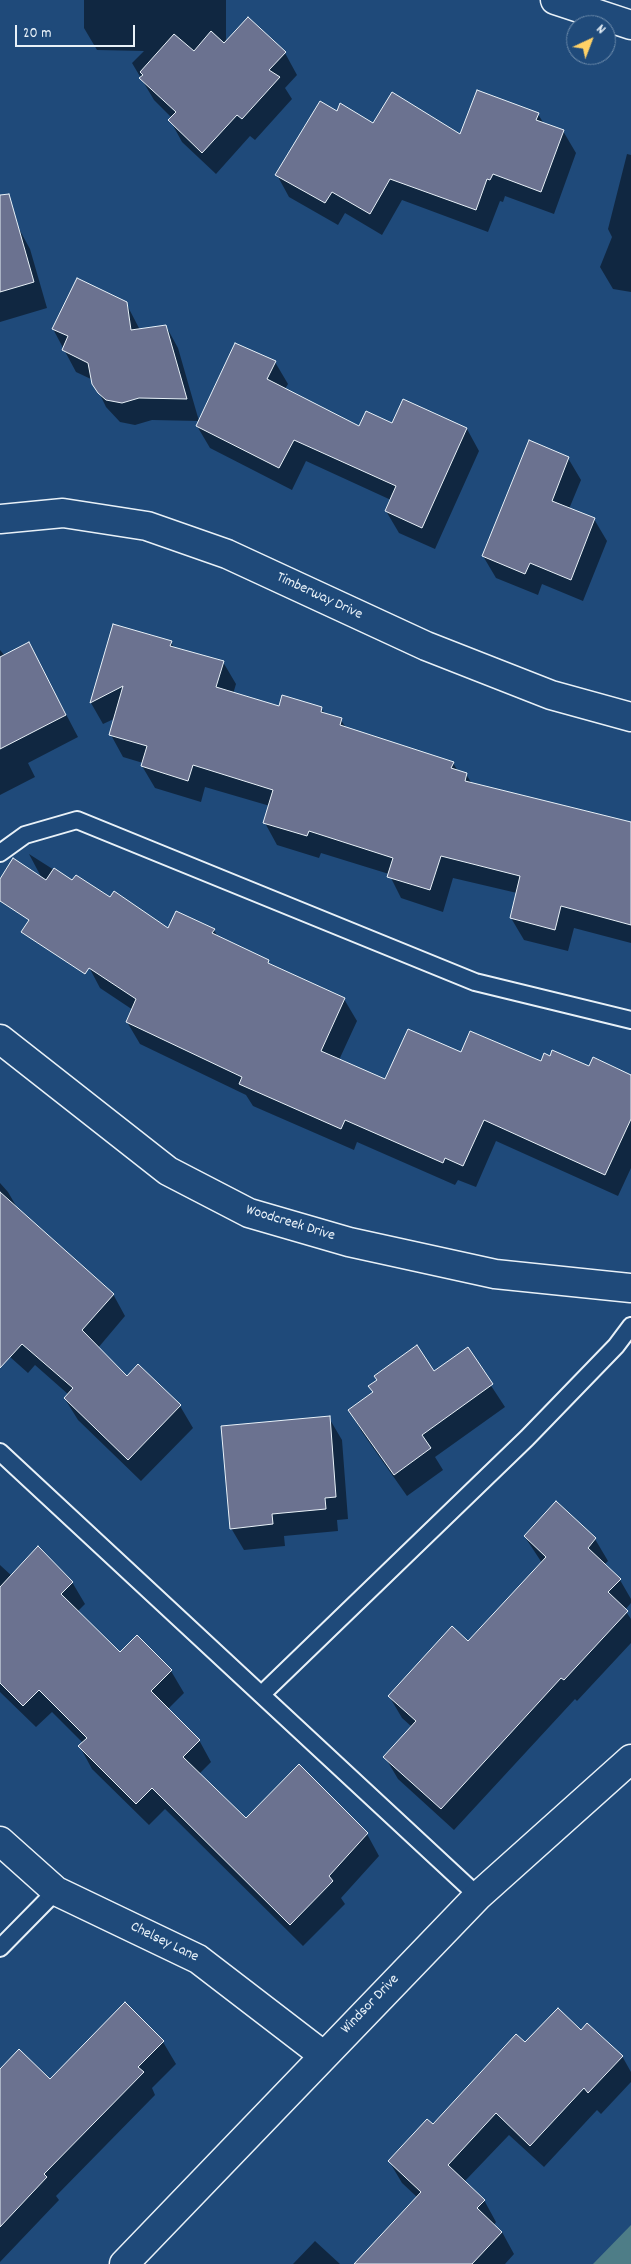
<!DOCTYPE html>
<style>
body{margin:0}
#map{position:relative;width:631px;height:2264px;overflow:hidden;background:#1f4a7a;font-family:Dekko,sans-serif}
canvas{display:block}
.north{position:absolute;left:566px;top:15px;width:50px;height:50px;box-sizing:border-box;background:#1f4a7a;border:1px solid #6f8dac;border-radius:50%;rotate:43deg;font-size:14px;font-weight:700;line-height:20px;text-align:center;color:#e8f1f8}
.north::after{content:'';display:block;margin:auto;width:18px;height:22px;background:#ffd166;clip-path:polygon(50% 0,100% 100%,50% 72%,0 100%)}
.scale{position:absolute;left:15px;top:25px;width:120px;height:22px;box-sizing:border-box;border:2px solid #e8f1f8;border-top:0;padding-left:6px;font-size:15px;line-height:18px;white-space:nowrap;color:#e8f1f8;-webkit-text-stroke:4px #1f4a7a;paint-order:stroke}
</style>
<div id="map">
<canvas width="631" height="2264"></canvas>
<div class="north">N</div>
<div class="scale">20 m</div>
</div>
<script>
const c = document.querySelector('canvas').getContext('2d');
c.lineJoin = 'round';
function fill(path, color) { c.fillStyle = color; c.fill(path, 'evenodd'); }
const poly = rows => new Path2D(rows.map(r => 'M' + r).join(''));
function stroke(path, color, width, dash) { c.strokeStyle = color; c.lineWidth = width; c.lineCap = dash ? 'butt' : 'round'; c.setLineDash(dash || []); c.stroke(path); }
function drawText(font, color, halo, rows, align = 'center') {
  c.font = font + ' Dekko,sans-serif'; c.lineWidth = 4; c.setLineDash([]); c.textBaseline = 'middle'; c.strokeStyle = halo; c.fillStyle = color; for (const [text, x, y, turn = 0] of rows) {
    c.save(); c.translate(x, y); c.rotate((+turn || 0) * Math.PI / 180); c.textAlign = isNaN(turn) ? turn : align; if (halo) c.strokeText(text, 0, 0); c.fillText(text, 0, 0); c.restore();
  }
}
fill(poly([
 [631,2225,631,2264,593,2264]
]), '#4e7d87');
fill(poly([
 [84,0,226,0,226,43,285,53,297,75,285,88,292,99,255,140,250,136,216,174,182,142,170,120,172,118,154,100,132,63,144,51,97,50,84,28],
 [337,113,373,125,461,135,538,114,544,124,563,131,576,153,554,214,505,196,503,202,500,201,488,232,402,200,382,235,345,213,338,225,289,197,277,175],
 [627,154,631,155,631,292,613,289,600,267,612,237,608,229],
 [0,213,18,227,30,249,47,308,0,322],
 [126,303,140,330,166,326,178,348,199,421,152,420,135,425,120,422,106,407,93,380,76,372,53,329],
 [275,362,288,384,285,389,359,428,393,424,467,429,479,451,435,549,399,533,386,511,391,500,306,461,292,490,210,448,197,426],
 [568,458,581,480,569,509,594,519,607,541,583,601,542,584,538,595,496,578,483,556],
 [114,625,171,642,174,648,223,662,236,684,233,694,280,708,321,708,326,715,341,720,346,728,453,763,458,771,466,774,472,784,631,823,631,943,574,928,568,951,524,940,511,918,517,893,453,878,443,912,401,898,389,874,321,853,319,858,277,845,265,823,270,806,205,787,201,802,155,788,142,766,143,763,123,757,111,735,116,718,103,724,91,703],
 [29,644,78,737,28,763,35,777,0,795,0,650,5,656],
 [29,854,73,882,111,898,169,930,214,930,218,937,268,961,271,966,344,999,357,1021,339,1060,386,1081,462,1054,589,1068,631,1076,631,1168,618,1196,496,1141,476,1187,458,1180,455,1185,357,1142,354,1150,253,1106,246,1095,140,1044,127,1022,133,1010,100,988],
 [0,1183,8,1192,19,1211,113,1294,125,1316,98,1348,127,1377,180,1406,193,1428,141,1481,78,1420,65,1399,69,1395,35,1365,28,1373,0,1348],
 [467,1349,505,1407,435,1457,443,1470,407,1496,362,1432,349,1410,373,1393,378,1381,434,1373],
 [329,1418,342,1440,348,1519,337,1520,338,1531,284,1536,285,1546,244,1550,231,1528],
 [556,1503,595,1539,608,1561,604,1565,620,1580,631,1599,631,1603,625,1610,631,1619,631,1643,577,1701,575,1699,454,1830,398,1779,385,1757,412,1727,402,1718,389,1696,468,1643,542,1563,525,1537],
 [0,1565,12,1576,72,1582,85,1604,77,1612,120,1654,137,1637,171,1671,184,1693,168,1709,199,1740,211,1762,199,1774,246,1820,367,1834,379,1856,341,1898,345,1904,303,1946,165,1809,149,1825,92,1769,80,1747,83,1743,52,1712,36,1727,0,1692],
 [125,2004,163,2042,176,2064,152,2088,155,2095,56,2196,59,2200,0,2262,0,2071,50,2081],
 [581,2032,622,2056,631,2072,631,2082,601,2114,597,2110,544,2167,509,2135,464,2182,484,2200,496,2222,494,2225,502,2232,514,2254,505,2264,356,2264,417,2197,402,2183,389,2161,525,2044],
 [315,2241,340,2264,293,2264]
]), '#0007');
const building = poly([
 [248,17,286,52,269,70,280,77,242,119,237,115,202,153,168,120,176,112,139,78,143,75,140,72,174,34,194,51,211,31,224,43,248,17],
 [477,90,539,113,536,120,564,130,541,192,493,174,490,180,487,179,476,210,390,179,370,214,332,192,325,203,275,175,320,101,337,111,340,103,373,123,392,92,460,134,477,90],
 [9,194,34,282,0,292,0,195,9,194],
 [77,278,127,302,131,330,166,325,187,399,139,398,122,403,106,400,98,393,92,384,88,363,62,350,68,336,52,329,77,278],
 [235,343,276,361,267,379,359,426,366,411,392,423,403,399,467,428,422,528,385,511,396,486,294,440,279,468,196,426,235,343],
 [529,440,569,457,552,501,595,518,571,580,530,563,525,574,482,556,529,440],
 [113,624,172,641,170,646,224,661,216,687,279,706,282,695,322,707,321,712,342,718,340,725,454,762,451,768,467,773,465,781,631,822,631,925,561,906,555,930,510,918,520,876,441,856,430,890,387,877,393,858,309,831,307,836,263,823,273,790,193,765,188,781,141,766,147,746,109,735,123,686,90,703,113,624],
 [29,642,66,715,0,749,0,657,29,642],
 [13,858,46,880,54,868,72,880,76,875,110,897,114,891,168,928,176,911,215,929,212,933,269,960,268,963,345,998,321,1051,385,1079,408,1029,461,1052,470,1031,541,1061,544,1053,550,1056,552,1050,589,1066,593,1057,631,1075,631,1119,605,1175,484,1120,463,1166,445,1158,443,1163,345,1120,341,1129,239,1084,242,1077,126,1022,136,999,89,968,85,974,21,932,29,920,0,901,0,879,13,858],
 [0,1192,114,1294,82,1330,127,1376,138,1364,181,1405,128,1460,64,1398,73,1388,22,1344,0,1368,0,1192],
 [417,1345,434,1371,468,1347,493,1384,422,1435,431,1448,394,1475,348,1410,373,1392,368,1386,377,1380,374,1376,417,1345],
 [330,1416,336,1497,325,1498,326,1509,272,1514,273,1524,230,1529,221,1426,330,1416],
 [556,1501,596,1538,588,1548,621,1579,608,1592,628,1611,564,1680,561,1678,441,1809,383,1757,416,1721,388,1696,452,1626,468,1641,546,1557,524,1536,556,1501],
 [38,1546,73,1582,61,1594,120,1652,137,1635,172,1670,151,1691,200,1740,183,1757,246,1818,299,1764,368,1833,329,1876,333,1881,290,1925,152,1788,136,1804,78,1746,87,1738,39,1690,23,1706,0,1683,0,1587,38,1546],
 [125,2002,164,2041,138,2067,144,2072,44,2174,47,2177,0,2227,0,2069,19,2049,50,2079,125,2002],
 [558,2008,581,2030,587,2023,623,2056,588,2093,584,2088,530,2146,496,2113,448,2165,485,2200,477,2208,502,2232,472,2264,354,2264,421,2192,388,2161,427,2119,433,2124,516,2034,525,2042,558,2008]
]);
fill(building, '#6b7290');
stroke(building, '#e8f1f8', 1);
const service = poly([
 [0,853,25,835,77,820,475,982,631,1020],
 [0,1452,478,1896],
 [262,1694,527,1438,616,1346,631,1326],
 [0,1948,56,1891]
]);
const minor = poly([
 [555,0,631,25],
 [0,519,63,513,147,526,227,554,426,646,551,695,631,717],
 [0,1841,56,1891,198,1959,323,2055],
 [124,2264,478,1896,631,1759]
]);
const tertiary = poly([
 [0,1039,168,1171,249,1213,349,1242,495,1274,631,1288]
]);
stroke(service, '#e8f1f8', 20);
stroke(minor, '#e8f1f8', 31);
stroke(tertiary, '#e8f1f8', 31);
stroke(service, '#1f4a7a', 16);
stroke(minor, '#1f4a7a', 28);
stroke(tertiary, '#1f4a7a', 28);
drawText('15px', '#e8f1f8', '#1f4a7a', [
 ["Timberway Drive",319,597,25],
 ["Woodcreek Drive",290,1224,17],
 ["Chelsey Lane",164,1943,26],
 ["Windsor Drive",371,2005,-46]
]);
</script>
